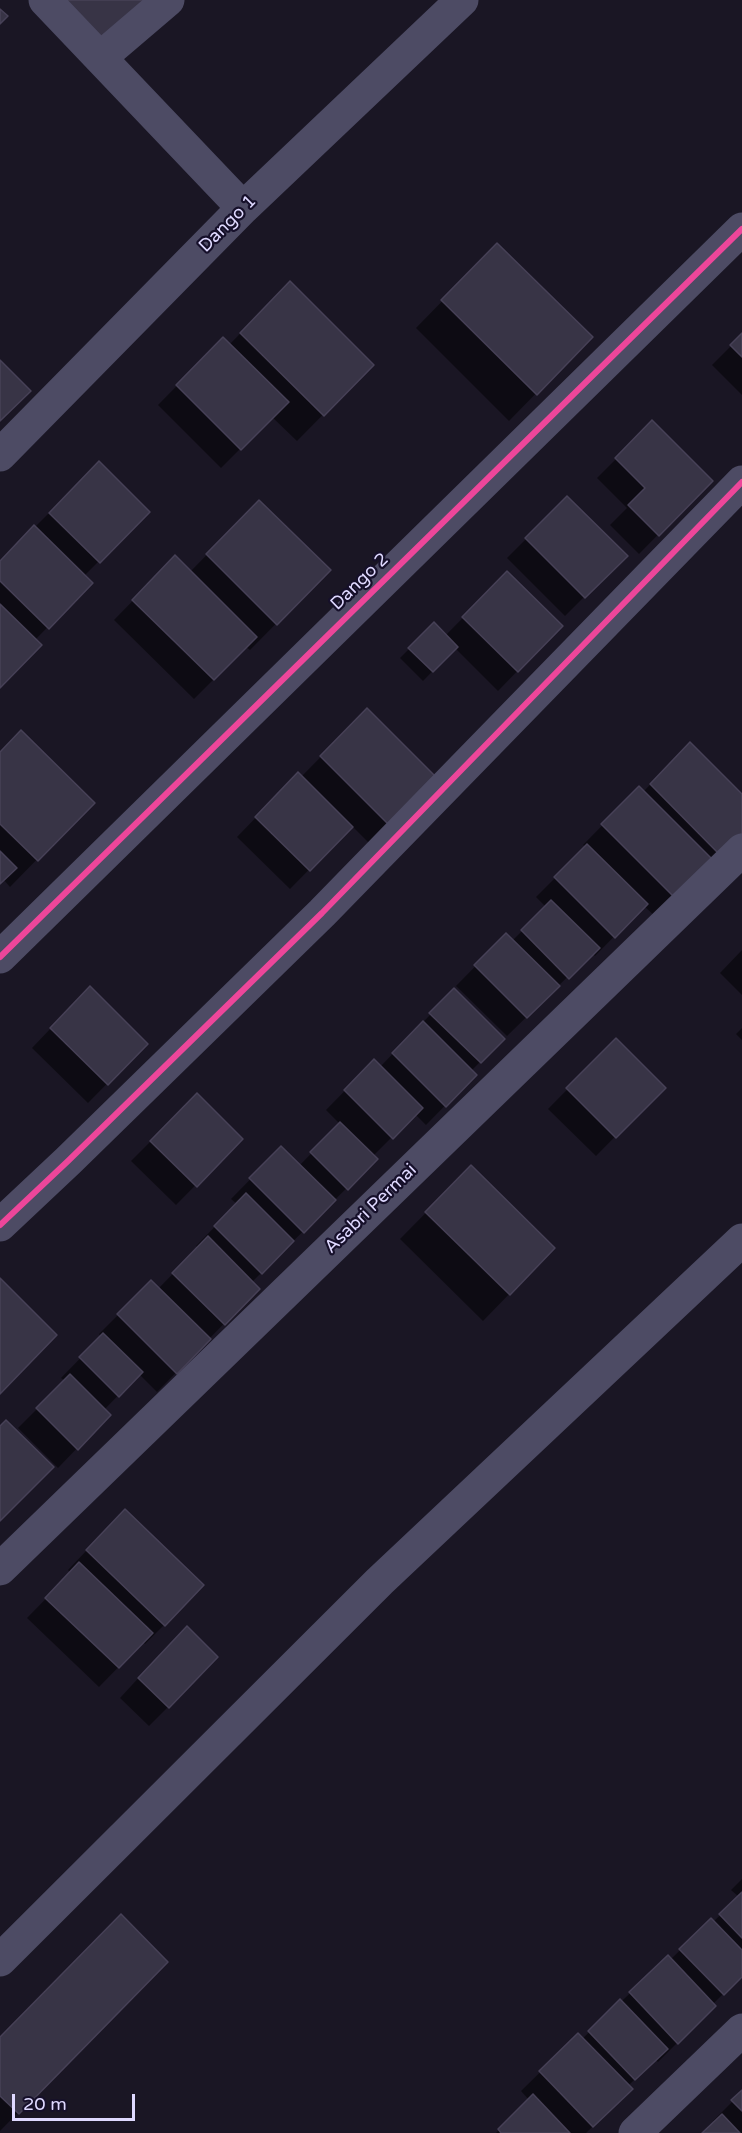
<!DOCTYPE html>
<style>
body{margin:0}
#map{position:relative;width:742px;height:2133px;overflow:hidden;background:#1a1624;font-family:"Varela Round",sans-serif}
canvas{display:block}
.scale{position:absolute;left:12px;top:2094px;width:123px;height:27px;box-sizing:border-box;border:3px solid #dfd9ff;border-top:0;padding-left:8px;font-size:18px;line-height:21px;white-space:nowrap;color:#dfd9ff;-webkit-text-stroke:4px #16102a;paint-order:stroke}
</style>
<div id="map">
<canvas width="742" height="2133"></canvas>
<div class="scale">20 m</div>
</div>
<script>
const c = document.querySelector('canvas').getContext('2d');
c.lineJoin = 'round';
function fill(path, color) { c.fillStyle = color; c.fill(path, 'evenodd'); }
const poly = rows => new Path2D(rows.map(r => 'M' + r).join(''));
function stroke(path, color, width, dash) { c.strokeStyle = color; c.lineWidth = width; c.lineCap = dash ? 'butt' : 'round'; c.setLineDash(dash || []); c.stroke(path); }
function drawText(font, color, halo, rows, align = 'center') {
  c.font = font + ' "Varela Round",sans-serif'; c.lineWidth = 4.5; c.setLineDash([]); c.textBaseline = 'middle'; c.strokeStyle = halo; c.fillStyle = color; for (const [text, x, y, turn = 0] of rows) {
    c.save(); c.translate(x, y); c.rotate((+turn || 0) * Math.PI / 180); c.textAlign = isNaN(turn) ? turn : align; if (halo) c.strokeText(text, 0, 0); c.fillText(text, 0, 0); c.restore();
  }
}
fill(poly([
 [497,245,591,337,509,421,416,328],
 [290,283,372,365,297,441,272,417,221,468,158,405,223,339,229,345],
 [742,335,742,395,712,365],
 [652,423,711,481,639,554,610,525,627,508,597,478],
 [99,463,148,512,84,576,91,583,35,640,0,686,0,562],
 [567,498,625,556,565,616,507,558],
 [233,528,329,570,250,650,246,647,194,699,114,620,156,577,190,572],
 [507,573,561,626,498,691,455,648,423,681,400,658,434,624,445,636],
 [367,710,435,778,370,844,352,826,290,889,237,837,298,774,301,777],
 [690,744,742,796,742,831,658,919,644,906,595,956,592,953,507,1036,456,986,506,935,512,941,546,907,536,897,586,847,583,845,639,788,643,792],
 [0,754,92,803,10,887,3,879,0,882],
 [742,950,742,995,720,973],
 [454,990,503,1039,471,1071,475,1075,426,1125,415,1114,373,1156,376,1159,251,1283,258,1289,157,1392,139,1374,104,1410,109,1415,58,1468,18,1428,65,1381,61,1378,101,1337,99,1334,132,1301,158,1289,198,1248,196,1246,237,1204,231,1199,281,1148,299,1166,340,1124,326,1110,374,1061,380,1067],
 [71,1007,146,1044,88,1103,32,1048],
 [742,1028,742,1040,736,1034],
 [616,1040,663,1088,596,1156,548,1109],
 [197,1095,241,1139,176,1205,131,1161],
 [471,1167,553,1249,483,1321,400,1239],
 [106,1530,164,1625,145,1644,143,1642,99,1687,27,1618,71,1573,68,1570],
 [167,1647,168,1707,149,1726,120,1698],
 [742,1879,742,1975,713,2004,714,2006,658,2062,655,2059,628,2086,631,2089,586,2133,496,2133,529,2100,521,2091,578,2035,582,2039,668,1957,670,1960,711,1920,713,1922,739,1897,731,1890],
 [166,1962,0,2131,0,2038],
 [742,2092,742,2133,704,2133,715,2123,713,2121]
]), '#0007');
const building = poly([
 [64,0,144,0,105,41,64,0],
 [0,9,8,16,0,24,0,9],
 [497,243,593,337,537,395,441,300,497,243],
 [290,281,374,365,324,416,240,333,290,281],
 [742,333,742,357,730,345,742,333],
 [223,337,289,402,241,450,176,385,223,337],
 [0,360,31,391,0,421,0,360],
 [652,420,713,481,659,536,628,505,645,488,615,458,652,420],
 [99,461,150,512,100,563,49,513,99,461],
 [567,496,628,556,585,598,525,538,567,496],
 [259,500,331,570,277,625,206,554,259,500],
 [34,525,93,583,49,629,0,581,0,561,34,525],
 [175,555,257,637,214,680,132,600,175,555],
 [507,571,563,626,518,672,462,617,507,571],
 [0,604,42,645,0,688,0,604],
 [434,622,458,647,433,672,408,648,434,622],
 [367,708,437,778,390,826,320,756,367,708],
 [21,730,95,803,38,861,0,824,0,752,21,730],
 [690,742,742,794,742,833,720,855,650,784,690,742],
 [298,772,353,827,310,871,255,817,298,772],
 [639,786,716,863,678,901,601,824,639,786],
 [587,844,648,904,615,938,554,877,587,844],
 [0,851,17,868,0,884,0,851],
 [551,900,600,948,569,979,521,930,551,900],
 [506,933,560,986,527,1018,474,965,506,933],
 [90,986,148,1044,108,1085,50,1028,90,986],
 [454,988,505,1039,481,1063,429,1013,454,988],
 [423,1021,477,1075,446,1107,392,1053,423,1021],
 [616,1038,666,1088,616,1138,566,1088,616,1038],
 [374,1059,423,1108,393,1139,344,1090,374,1059],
 [197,1093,243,1139,197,1187,150,1141,197,1093],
 [340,1122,378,1159,348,1190,310,1152,340,1122],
 [281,1146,336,1200,304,1233,249,1178,281,1146],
 [471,1165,555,1248,510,1295,425,1212,471,1165],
 [246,1193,294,1241,262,1274,214,1226,246,1193],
 [208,1236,260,1289,225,1325,172,1273,208,1236],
 [0,1278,57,1335,0,1394,0,1278],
 [151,1280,211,1339,177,1374,117,1314,151,1280],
 [103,1333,143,1372,119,1397,79,1357,103,1333],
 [70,1374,111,1415,78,1450,36,1408,70,1374],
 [6,1420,54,1467,0,1521,0,1426,6,1420],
 [125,1509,204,1585,165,1626,86,1550,125,1509],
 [79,1562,153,1633,119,1668,45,1598,79,1562],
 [187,1626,218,1657,169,1708,138,1678,187,1626],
 [742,1892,742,1938,719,1914,742,1892],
 [121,1914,168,1962,19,2114,0,2096,0,2037,121,1914],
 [711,1918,742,1950,742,1977,724,1995,679,1949,711,1918],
 [668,1955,716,2006,678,2044,629,1992,668,1955],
 [620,1999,668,2049,635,2080,588,2031,620,1999],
 [578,2033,633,2089,593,2127,539,2071,578,2033],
 [742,2090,742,2111,731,2100,742,2090],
 [533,2094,570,2133,501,2133,498,2129,533,2094],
 [722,2114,740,2133,702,2133,722,2114]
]);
fill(building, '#383446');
stroke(building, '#474157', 1.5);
stroke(poly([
 [45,0,243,208],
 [100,58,168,0],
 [0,455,243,208,462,0],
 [0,957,742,229],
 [0,1225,68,1161,322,913,742,482],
 [0,1569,742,850],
 [0,1960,380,1581,742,1240],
 [635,2133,742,2030]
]), '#4d4b64', 33);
stroke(poly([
 [0,957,742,229],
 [0,1225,68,1161,322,913,742,482]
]), '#ed469a', 6);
drawText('18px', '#dfd9ff', '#16102a', [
 ["Dango 1",228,224,-45],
 ["Dango 2",360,582,-44],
 ["Asabri Permai",371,1209,-44]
]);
</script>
